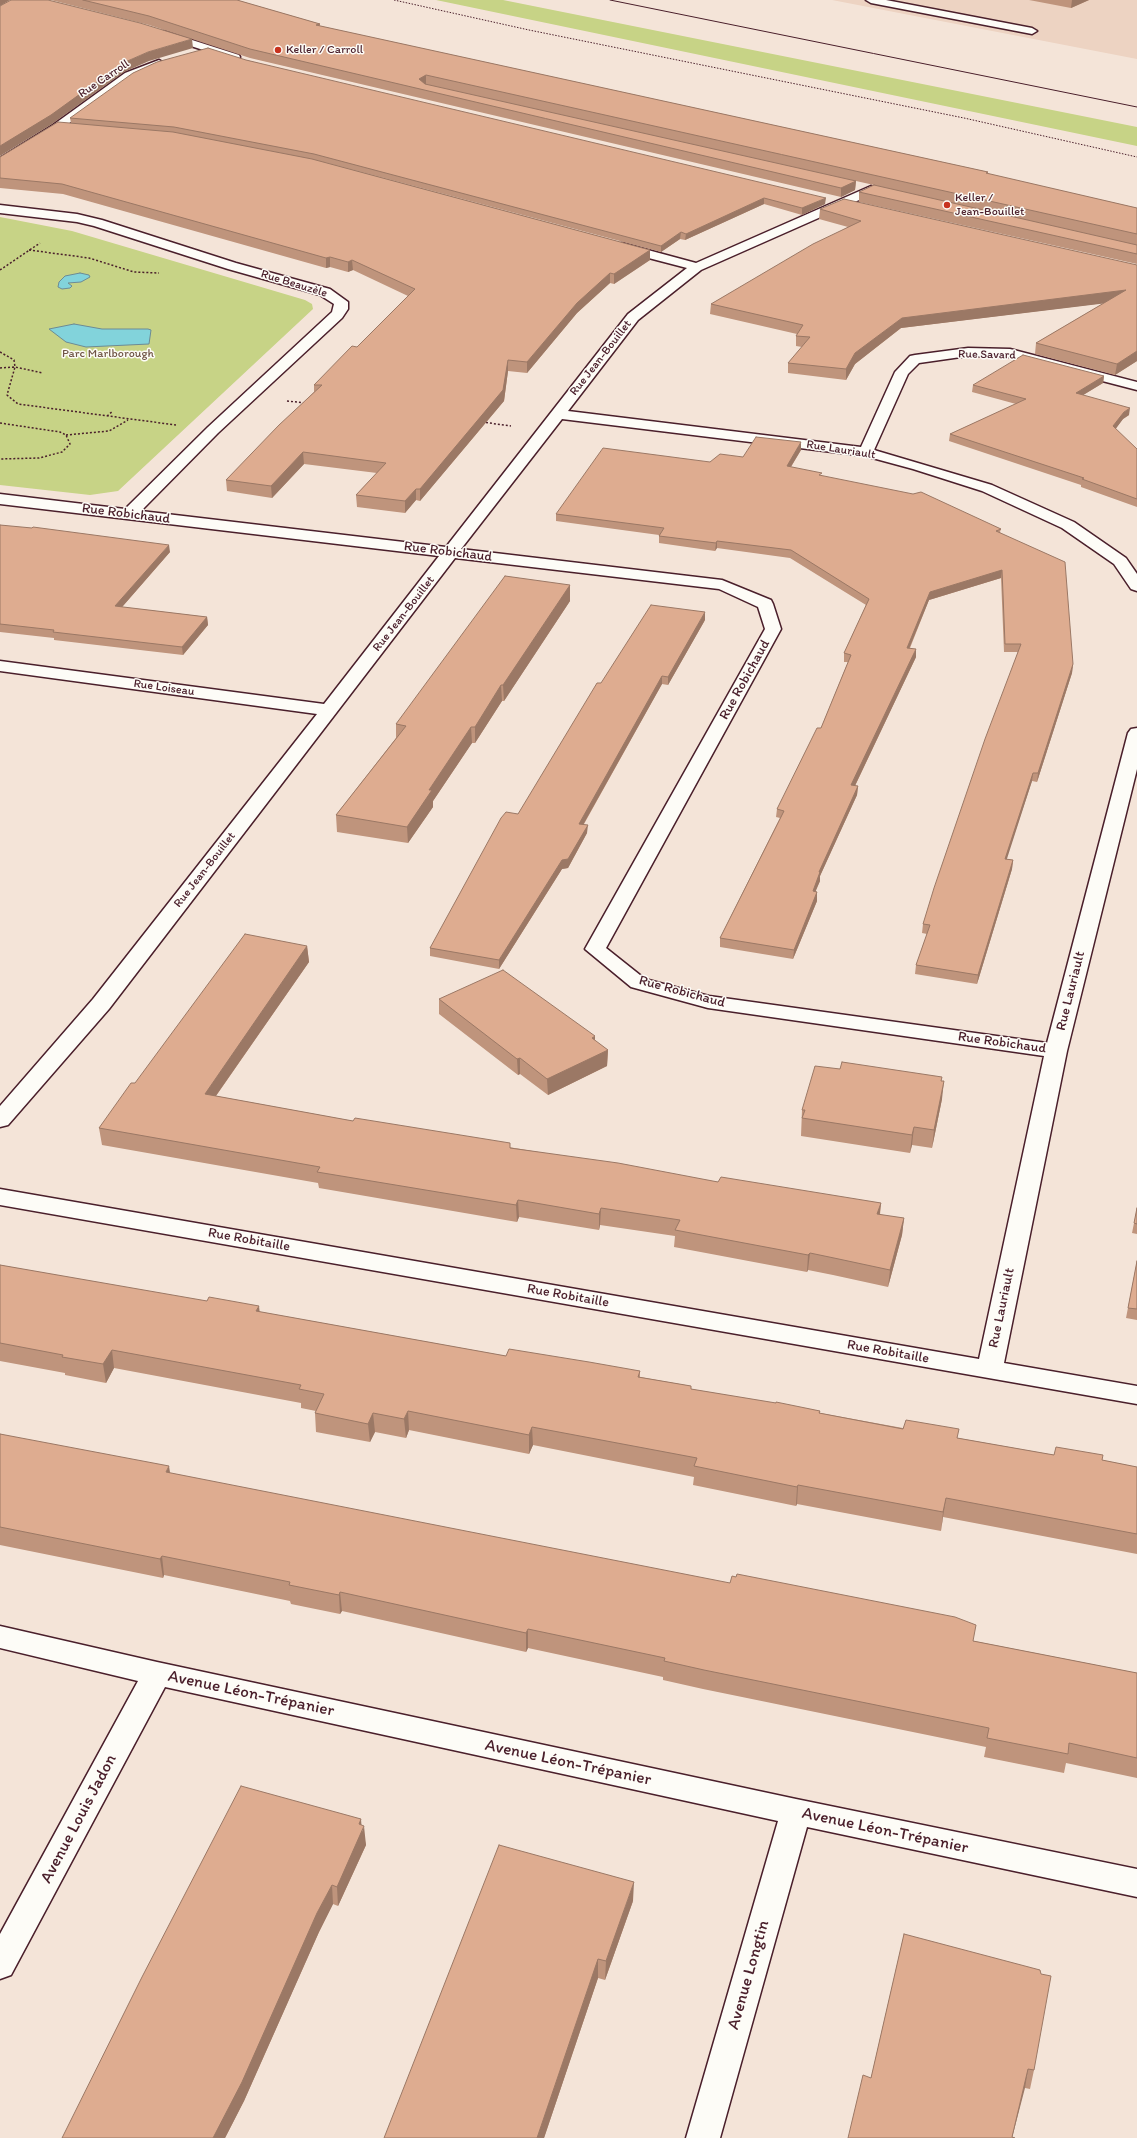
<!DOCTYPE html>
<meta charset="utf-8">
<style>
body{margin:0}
canvas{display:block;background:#f4e4d8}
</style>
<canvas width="1137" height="2138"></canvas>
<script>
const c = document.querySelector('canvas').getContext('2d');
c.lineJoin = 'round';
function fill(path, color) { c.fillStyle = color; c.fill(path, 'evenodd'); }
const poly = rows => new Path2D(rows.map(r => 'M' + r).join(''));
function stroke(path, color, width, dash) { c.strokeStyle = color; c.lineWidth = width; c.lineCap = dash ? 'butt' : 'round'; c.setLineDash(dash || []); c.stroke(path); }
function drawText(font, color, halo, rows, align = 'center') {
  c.font = font + ' Itim,sans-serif'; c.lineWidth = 3; c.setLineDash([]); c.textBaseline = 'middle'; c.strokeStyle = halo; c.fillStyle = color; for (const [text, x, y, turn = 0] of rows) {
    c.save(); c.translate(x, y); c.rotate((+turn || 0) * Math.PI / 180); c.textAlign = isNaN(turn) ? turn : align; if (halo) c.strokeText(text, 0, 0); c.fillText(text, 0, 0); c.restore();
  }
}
fill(poly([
 [832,0,1137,0,1137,59]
]), '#edd3c2');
fill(poly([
 [436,0,503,0,1137,127,1137,146],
 [0,217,72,231,305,300,312,304,313,309,118,491,90,495,0,485]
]), '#c7d386');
const water = poly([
 [80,273,89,275,90,277,81,282,68,283,72,286,70,288,62,289,58,287,59,282,65,276,80,273],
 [74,324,102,329,148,329,151,330,149,344,86,347,66,342,49,329,74,324]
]);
fill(water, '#82d3db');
stroke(water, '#6c8b95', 1);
const lane = poly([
 [866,0,886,0,1032,28,1037,31,1032,34,871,3,866,0]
]);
const street = poly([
 [164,31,239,55,240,57,239,59,231,59,160,36,160,32,164,31],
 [159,60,164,63,163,65,133,77,61,129,0,166,0,158,53,125,125,73,159,60],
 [871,186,877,190,875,193,701,270,638,320,568,411,861,447,895,372,910,356,915,355,968,348,1010,349,1137,382,1137,390,1010,357,968,356,919,363,908,374,874,450,992,485,1074,522,1126,558,1137,574,1137,591,1131,589,1114,564,1062,528,982,491,913,469,865,456,562,419,461,549,722,580,771,600,773,604,781,629,606,948,645,979,709,996,1047,1043,1128,733,1131,729,1137,728,1137,769,1067,1051,1004,1363,1137,1386,1137,1404,0,1205,0,1189,979,1359,1044,1056,708,1008,631,987,585,949,765,629,758,607,719,589,455,558,109,1009,8,1125,0,1127,0,1106,93,999,317,714,0,671,0,661,324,704,439,556,0,504,0,494,125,509,208,427,332,312,334,304,320,295,228,269,94,226,77,222,0,213,0,205,77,214,102,220,236,263,330,289,348,302,348,309,342,318,218,433,141,511,446,547,628,314,687,268,618,250,616,247,618,244,622,243,696,263,871,186],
 [0,1626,157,1662,796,1799,1137,1869,1137,1897,807,1827,720,2138,686,2138,778,1821,165,1687,11,1975,0,1979,0,1934,138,1681,0,1648,0,1626]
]);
stroke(lane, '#4a1f2b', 3);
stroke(street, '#4a1f2b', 3);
stroke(poly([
 [394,0,529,30,964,118,1137,157]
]), '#4a1f2b', 1, [1.5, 1.5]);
stroke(poly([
 [29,250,89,258,134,272,159,273],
 [0,270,40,243],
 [0,352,14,360,15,367,7,395,18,404,176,425],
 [0,368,15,367,43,373],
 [287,401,306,403],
 [107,416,113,411],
 [482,422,511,426],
 [0,423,60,432,66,435,70,444,62,452,39,458,0,459],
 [66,435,109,431,128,420]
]), '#4a1f2b', 1.5, [2, 2]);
fill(lane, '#fdfcf7');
fill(street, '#fdfcf7');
stroke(poly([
 [610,0,1137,107]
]), '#4a1f2b', 1);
fill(poly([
 [51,0,237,0,320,24,320,26,988,172,988,174,1137,208,1137,245,951,203,1137,245,1137,264,859,202,859,192,874,185,856,181,855,190,841,197,250,58,149,25],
 [1029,0,1089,0,1071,8],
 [246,60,825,204,802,215,764,204,685,240,680,239,661,252,313,159,650,250,650,260,614,284,610,283,577,313,527,373,508,371,504,401,420,501,416,500,405,513,357,507,356,495,377,473,304,464,272,498,227,491,226,480,314,392,314,385,357,347,408,296,353,270,348,272,330,267,326,268,63,194,0,188,0,157,71,123,70,118],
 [820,209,1137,265,1137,361,1115,375,1035,354,1036,343,1104,303,901,328,855,364,846,380,788,373,788,363,802,347,796,346,796,336,797,334,710,314,711,304,848,227,819,219],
 [1104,376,1103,383,1083,395,1129,415,1123,419,1115,429,1137,449,1137,507,1081,487,1081,485,949,441,950,434,1016,404,972,392,973,385],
 [801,450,791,467,1001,529,1000,532,1073,664,1072,673,1037,782,1032,781,1006,859,1013,860,1012,869,977,984,915,974,916,965,927,934,922,933,923,924,1018,652,1004,652,1001,578,929,600,910,648,916,657,855,786,858,786,857,795,820,876,820,881,815,891,817,892,817,901,793,959,720,947,720,938,780,818,776,817,777,809,821,728,848,662,844,662,844,653,866,605,790,558,717,548,715,551,659,543,659,535,556,521,556,514,710,462,743,457],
 [0,525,170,552,122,607,207,617,208,625,183,655,54,640,54,638,0,632],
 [570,585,570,601,504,701,502,701,475,743,472,743,433,801,433,807,408,843,337,832,336,815,396,738,396,724],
 [705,620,668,685,662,684,584,824,587,833,568,868,562,869,499,969,430,956,430,948,518,814,601,683],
 [307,946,309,962,216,1096,353,1121,718,1182,881,1203,880,1215,904,1218,902,1235,888,1287,833,1275,808,1270,807,1272,674,1247,675,1236,600,1225,599,1230,519,1217,517,1222,319,1188,318,1183,102,1145,99,1128,135,1083],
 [439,999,595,1041,608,1050,607,1066,548,1095,520,1074,518,1075,439,1014],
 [840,1069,941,1081,942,1099,932,1148,912,1145,910,1153,801,1136,802,1110],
 [1137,1208,1137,1234,1132,1233],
 [1137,1261,1137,1320,1126,1318],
 [0,1265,506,1356,640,1371,640,1377,691,1386,691,1389,820,1411,820,1413,958,1438,1054,1455,1102,1460,1137,1467,1137,1554,943,1517,941,1531,797,1504,796,1506,693,1485,694,1477,533,1445,529,1454,409,1430,406,1438,375,1432,370,1442,316,1432,315,1413,316,1411,301,1408,301,1403,114,1368,106,1383,65,1375,65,1373,0,1361],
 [0,1434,170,1473,974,1641,1137,1673,1137,1778,1066,1763,1064,1773,984,1757,986,1747,703,1689,663,1680,663,1677,528,1648,526,1652,342,1611,340,1614,291,1604,290,1601,164,1575,163,1578,0,1545],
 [361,1819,361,1825,366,1845,338,1906,333,1904,319,1932,244,2101,225,2138,62,2138],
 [633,1901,605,1980,598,1978,544,2138,384,2138],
 [904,1934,1034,2070,1030,2089,1025,2088,871,2078]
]), '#bf947c');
fill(poly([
 [0,0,10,0,0,6],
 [1072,0,1089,0,1071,8],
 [192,39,193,48,149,61,124,72,52,124,0,156,0,146,123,63,148,52],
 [426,75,426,84,420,87,419,79],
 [856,181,855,190,841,197,841,188],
 [764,198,764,204,685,240,686,234],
 [826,198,825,204,802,215,802,208],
 [681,232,680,239,661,252,661,246],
 [650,250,650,260,614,284,614,274],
 [330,257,330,267,326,268,326,258],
 [352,260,353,270,348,272,348,262],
 [610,273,610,283,577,313,527,373,527,362,577,303],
 [1126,290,1124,301,901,328,855,364,846,380,846,369,855,353,902,318],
 [1137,351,1137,361,1115,375,1117,364],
 [508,360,508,371,504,401,420,501,420,489],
 [1104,376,1103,383,1075,400,1076,393],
 [1130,408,1129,415,1123,419,1112,434,1113,426,1124,412],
 [801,442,801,450,787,473,787,466],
 [303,452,304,464,272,498,271,486],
 [416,489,416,500,405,513,405,501],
 [717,541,717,548,715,551,716,543],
 [169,545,170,552,116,614,115,606],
 [1002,570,1001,578,929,600,906,656,907,648,930,592],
 [570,585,570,601,504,701,503,685],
 [705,612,705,620,668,685,668,677],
 [207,617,208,625,183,655,182,647],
 [916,649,916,657,851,794,851,785],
 [1073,664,1072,673,1037,782,1038,773],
 [662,676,662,684,579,832,579,824],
 [501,685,502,701,475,743,475,727],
 [471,727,472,743,433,801,433,807,408,843,407,827,429,790],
 [1033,773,1032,781,1004,868,1005,859],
 [858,786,857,795,820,876,820,881,812,900,813,891,819,872],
 [588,825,587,833,568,868,562,869,499,969,499,960,562,860],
 [1013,860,1012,869,977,984,978,975],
 [817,892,817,901,793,959,794,950],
 [307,946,309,962,206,1110,205,1094],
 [595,1036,595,1052,592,1038],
 [608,1050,607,1066,548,1095,547,1079],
 [520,1058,520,1074,518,1075,517,1059],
 [944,1081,942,1099,932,1148,934,1130],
 [914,1127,912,1145,910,1153,912,1135],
 [518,1200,519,1217,517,1222,516,1205],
 [881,1203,879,1220,877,1214],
 [601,1208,600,1225,599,1230,599,1214],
 [904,1218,902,1235,888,1287,890,1270],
 [810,1253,808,1270,807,1272,808,1255],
 [259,1306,261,1324,256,1311],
 [112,1350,114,1368,106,1383,103,1364],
 [408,1411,409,1430,406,1438,404,1419],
 [373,1413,375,1432,370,1442,368,1424],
 [532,1427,533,1445,529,1454,529,1435],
 [169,1466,172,1485,166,1472],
 [798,1485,797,1504,796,1506,797,1487],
 [946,1498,943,1517,941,1531,943,1512],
 [162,1556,164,1575,163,1578,160,1559],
 [340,1592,342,1611,340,1614,339,1595],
 [528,1629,528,1648,526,1652,526,1633],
 [361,1819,362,1832,364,1826,366,1845,338,1906,337,1887],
 [634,1882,633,1901,605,1980,606,1961],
 [332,1885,333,1904,319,1932,244,2101,225,2138,213,2138,317,1913],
 [598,1959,598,1978,544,2138,537,2138],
 [1028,2069,1025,2088,1012,2138,1011,2138]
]), '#9b7865');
const building = poly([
 [11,0,48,0,140,23,192,39,148,52,123,63,51,115,0,146,0,6,11,0],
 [83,0,237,0,320,24,316,25,988,172,986,173,1137,208,1137,234,426,75,419,79,425,84,856,181,841,188,250,49,149,16,83,0],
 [208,48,246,60,826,198,802,208,764,198,686,234,681,232,661,246,314,154,174,127,70,118,133,73,157,62,208,48],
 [58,122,173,132,312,159,650,250,614,274,610,273,577,303,527,362,508,360,503,390,420,489,416,489,405,501,356,495,386,463,303,452,271,486,226,480,279,425,322,385,314,385,352,346,357,347,415,289,352,260,348,262,330,257,326,258,62,184,0,178,0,157,58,122],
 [874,185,1137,245,1137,254,859,192,874,185],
 [844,199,1137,265,1137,351,1117,364,1036,343,1126,290,902,318,855,353,846,369,788,363,810,337,796,336,803,325,711,304,813,244,861,221,820,209,844,199],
 [1023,355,1104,376,1076,393,1130,408,1124,412,1113,426,1137,449,1137,499,1082,479,1084,478,950,434,1026,399,973,385,1023,355],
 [756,437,801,442,787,466,822,473,819,475,913,494,921,492,1001,529,996,531,1065,562,1073,664,1038,773,1033,773,1005,859,1013,860,978,975,916,965,930,925,923,924,934,888,985,739,1021,644,1005,644,1002,570,930,592,907,648,916,649,851,785,858,786,819,872,820,872,813,891,817,892,794,950,720,938,784,811,777,809,817,728,821,728,851,655,844,653,869,599,791,550,717,541,716,543,659,536,664,528,556,514,603,448,710,462,720,454,743,457,756,437],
 [0,525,32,528,33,527,169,545,115,606,207,617,182,647,53,632,54,630,0,624,0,525],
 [505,576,570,585,503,685,501,685,475,727,471,727,429,790,432,790,407,827,336,815,406,726,396,724,505,576],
 [651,605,705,612,668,677,662,676,579,824,588,825,568,859,562,860,499,960,430,948,501,818,506,812,518,814,597,683,601,683,651,605],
 [245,934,307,946,205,1094,353,1121,355,1118,510,1143,510,1148,618,1163,718,1182,721,1177,881,1203,877,1214,904,1218,890,1270,834,1258,810,1253,808,1255,675,1230,680,1220,601,1208,599,1214,518,1200,516,1205,317,1172,320,1167,99,1128,131,1083,135,1083,245,934],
 [503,970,595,1036,592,1038,608,1050,547,1079,520,1058,517,1059,439,999,503,970],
 [842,1062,942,1077,941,1081,944,1081,934,1130,914,1127,912,1135,802,1118,805,1110,802,1110,815,1066,840,1069,842,1062],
 [1137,1208,1137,1224,1134,1223,1137,1208],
 [1137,1261,1137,1309,1128,1308,1137,1261],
 [0,1265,207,1301,209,1297,259,1306,256,1311,506,1356,509,1349,589,1362,640,1371,638,1377,691,1386,691,1389,776,1403,776,1402,820,1411,819,1413,903,1429,906,1420,959,1429,957,1438,1054,1455,1056,1447,1103,1455,1102,1460,1137,1467,1137,1534,946,1498,943,1512,798,1485,797,1487,694,1466,697,1458,532,1427,529,1435,408,1411,404,1419,373,1413,368,1424,315,1413,324,1394,299,1389,301,1385,112,1350,103,1364,62,1357,63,1355,0,1343,0,1265],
 [0,1434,169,1466,166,1472,730,1583,732,1576,736,1577,737,1574,955,1617,976,1625,973,1641,1137,1673,1137,1758,1069,1743,1068,1754,987,1738,989,1728,704,1670,664,1661,665,1658,528,1629,526,1633,340,1592,339,1595,289,1585,290,1582,162,1556,160,1559,0,1527,0,1434],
 [241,1786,361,1819,359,1824,364,1826,337,1887,332,1885,317,1913,242,2082,213,2138,62,2138,142,1977,241,1786],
 [499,1845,634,1882,606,1961,598,1959,537,2138,384,2138,499,1845],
 [904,1934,1040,1970,1041,1974,1051,1976,1034,2070,1028,2069,1012,2137,1015,2138,848,2138,863,2075,871,2078,904,1934]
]);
fill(building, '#deac90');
stroke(building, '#9b7865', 1);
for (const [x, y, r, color] of [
 [278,50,4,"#c8321e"],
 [947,205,4,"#c8321e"]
]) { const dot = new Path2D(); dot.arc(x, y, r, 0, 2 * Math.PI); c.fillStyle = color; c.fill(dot); stroke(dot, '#fdfcf7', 1.5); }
drawText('12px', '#4a1f2b', '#fdfcf7', [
 ["Keller / Carroll",286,50],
 ["Keller /",955,198],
 ["Jean-Bouillet",955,212]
], 'left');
drawText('12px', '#4a1f2b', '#fdfcf7', [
 ["Rue Carroll",104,79,-34],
 ["Rue Beauzèle",294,284,17],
 ["Rue Savard",987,355,1],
 ["Rue Jean-Bouillet",601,358,-52],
 ["Rue Lauriault",841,450,9],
 ["Rue Jean-Bouillet",404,614,-52],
 ["Rue Loiseau",164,688,8],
 ["Rue Jean-Bouillet",205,870,-52]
]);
drawText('12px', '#705546', '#fdfcf7', [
 ["Parc Marlborough",108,354]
]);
drawText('14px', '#4a1f2b', '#fdfcf7', [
 ["Rue Robichaud",126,514,7],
 ["Rue Robichaud",448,552,7],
 ["Rue Robichaud",745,680,-61],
 ["Rue Lauriault",1071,991,-76],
 ["Rue Robichaud",682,992,15],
 ["Rue Robichaud",1002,1043,8],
 ["Rue Robitaille",249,1240,10],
 ["Rue Robitaille",568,1296,10],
 ["Rue Lauriault",1002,1308,-78],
 ["Rue Robitaille",888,1352,10]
]);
drawText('17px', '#4a1f2b', '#fdfcf7', [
 ["Avenue Léon-Trépanier",251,1694,12],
 ["Avenue Léon-Trépanier",568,1763,12],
 ["Avenue Louis Jadon",79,1819,-62],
 ["Avenue Léon-Trépanier",885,1831,12],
 ["Avenue Longtin",749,1975,-74]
]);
</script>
